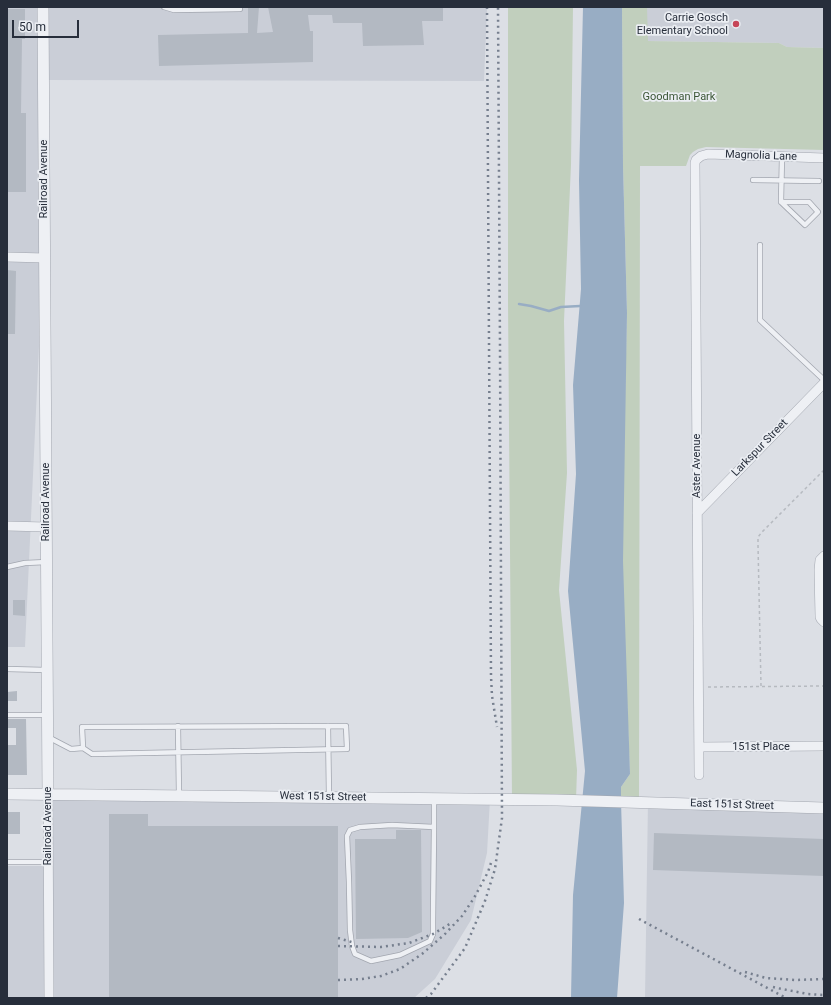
<!DOCTYPE html>
<style>
body{margin:0}
#map{position:relative;width:831px;height:1005px;overflow:hidden;background:#dcdfe5;font-family:Roboto,sans-serif}
canvas{display:block}
.frame{position:absolute;inset:0;border:8px solid #272e3b;pointer-events:none}
.scale{position:absolute;left:12px;top:20px;width:67px;height:18px;box-sizing:border-box;border:2px solid #272e3b;border-top:0;padding-left:5px;font-size:12px;line-height:14px;white-space:nowrap;color:#272e3b;-webkit-text-stroke:3px #ebeef3;paint-order:stroke}
</style>
<div id="map">
<canvas width="831" height="1005"></canvas>
<div class="frame"></div>
<div class="scale">50 m</div>
</div>
<script>
const c = document.querySelector('canvas').getContext('2d');
c.lineJoin = 'round';
function fill(path, color) { c.fillStyle = color; c.fill(path, 'evenodd'); }
const poly = rows => new Path2D(rows.map(r => 'M' + r).join(''));
function stroke(path, color, width, dash) { c.strokeStyle = color; c.lineWidth = width; c.lineCap = dash ? 'butt' : 'round'; c.setLineDash(dash || []); c.stroke(path); }
function drawText(font, color, halo, rows, align = 'center') {
  c.font = font + ' Roboto,sans-serif'; c.lineWidth = 3.5; c.setLineDash([]); c.textBaseline = 'middle'; c.strokeStyle = halo; c.fillStyle = color; for (const [text, x, y, turn = 0] of rows) {
    c.save(); c.translate(x, y); c.rotate((+turn || 0) * Math.PI / 180); c.textAlign = isNaN(turn) ? turn : align; if (halo) c.strokeText(text, 0, 0); c.fillText(text, 0, 0); c.restore();
  }
}
fill(poly([
 [7,7,487,7,484,81,44,80,45,258,7,257],
 [647,7,824,7,824,48,787,47,779,43,647,41],
 [7,260,43,260,25,647,7,647],
 [52,795,490,799,487,853,471,920,435,979,414,998,7,998,7,866,49,866],
 [648,801,824,807,824,998,645,998]
]), '#caced7');
fill(poly([
 [508,7,573,7,571,165,564,321,567,473,559,590,577,770,576,800,512,800,508,302],
 [622,7,647,7,648,41,779,43,787,47,824,48,824,150,706,147,698,149,693,152,690,155,686,166,640,166,639,802,621,801,621,787,630,774,621,558,627,313,623,166]
]), '#c1cfbd');
fill(poly([
 [583,7,622,7,623,166,627,313,623,561,630,774,621,787,621,801,624,903,617,998,571,998,573,895,585,771,568,591,576,474,573,385,581,289,579,180]
]), '#98adc4');
stroke(poly([
 [519,304,531,306,549,311,561,307,580,306]
]), '#98adc4', 2.5);
fill(poly([
 [248,7,259,7,257,33,273,32,268,7,443,7,443,21,422,21,424,45,363,46,362,23,333,23,332,15,308,15,310,31,313,31,313,62,159,66,158,35,248,33],
 [7,9,25,9,25,39,22,39,21,113,26,113,26,192,7,192],
 [7,270,16,271,15,334,7,334],
 [13,600,25,600,25,616,13,615],
 [17,691,17,701,7,701,7,692],
 [7,719,26,719,27,775,7,775,7,745,16,745,16,728,7,728],
 [7,812,20,812,20,834,7,834],
 [109,814,148,814,148,826,338,826,338,998,109,998],
 [396,830,421,830,422,932,408,938,356,939,355,839,396,839],
 [654,833,824,839,824,876,653,870]
]), '#b3b9c2');
const service = poly([
 [164,7,174,10,240,9],
 [753,180,819,181],
 [781,202,809,202,818,212,805,225,781,202,782,156],
 [760,245,760,320,824,380],
 [7,567,25,563,47,562],
 [7,669,47,670],
 [7,715,47,715],
 [178,726,179,796],
 [328,726,329,797],
 [48,737,71,749,83,748,92,754,347,749,346,726,82,727,83,748],
 [434,827,392,825,360,827,350,830,347,836,349,882,350,930,352,946,355,954,371,961,400,955,430,941,433,934,433,921,434,827,434,798],
 [7,862,48,862]
]);
const minor = poly([
 [7,257,45,258],
 [697,513,824,383],
 [7,526,46,527],
 [824,556,820,560,819,570,820,617,821,619,824,622],
 [699,747,824,746],
 [699,775,695,163,696,160,701,156,708,154,824,158],
 [48,795,49,998]
]);
const tertiary = poly([
 [43,7,48,795],
 [7,794,557,800,824,808]
]);
stroke(service, '#a2a6af', 6);
stroke(minor, '#a2a6af', 10);
stroke(tertiary, '#a2a6af', 12);
stroke(poly([
 [761,686,758,545,758,537,762,532,824,470],
 [708,687,824,686]
]), '#b6bac0', 1.5, [3, 3]);
stroke(service, '#eef0f4', 4.5);
stroke(minor, '#eef0f4', 9);
stroke(tertiary, '#eef0f4', 11);
stroke(poly([
 [487,7,491,676,492,696,497,727],
 [639,919,786,998],
 [338,938,355,943],
 [338,946,381,947,409,943,433,934,445,927,451,923],
 [745,972,766,978,781,979,795,980,824,979],
 [338,980,362,979,381,976,400,969,422,954,445,934,462,916,474,898,488,872,491,863],
 [773,987,777,988,808,994,824,995],
 [426,998,431,994,465,948,485,901,495,869,502,818,500,347,498,7]
]), '#767f8e', 2.5, [2, 4]);
for (const [x, y, r, color] of [
 [736,24,4,"#c64557"]
]) { const dot = new Path2D(); dot.arc(x, y, r, 0, 2 * Math.PI); c.fillStyle = color; c.fill(dot); stroke(dot, '#ebeef3', 1.5); }
drawText('11px', '#272e3b', '#ebeef3', [
 ["Carrie Gosch",728,18],
 ["Elementary School",728,31]
], 'right');
drawText('11px', '#3a5535', '#ebeef3', [
 ["Goodman Park",679,97]
]);
drawText('11px', '#272e3b', '#ebeef3', [
 ["Magnolia Lane",761,156,2],
 ["Railroad Avenue",44,179,-90],
 ["Larkspur Street",760,448,-46],
 ["Aster Avenue",697,466,-90],
 ["Railroad Avenue",46,502,-90],
 ["151st Place",761,747],
 ["West 151st Street",323,797,1],
 ["East 151st Street",732,805,2],
 ["Railroad Avenue",48,826,-90]
]);
</script>
